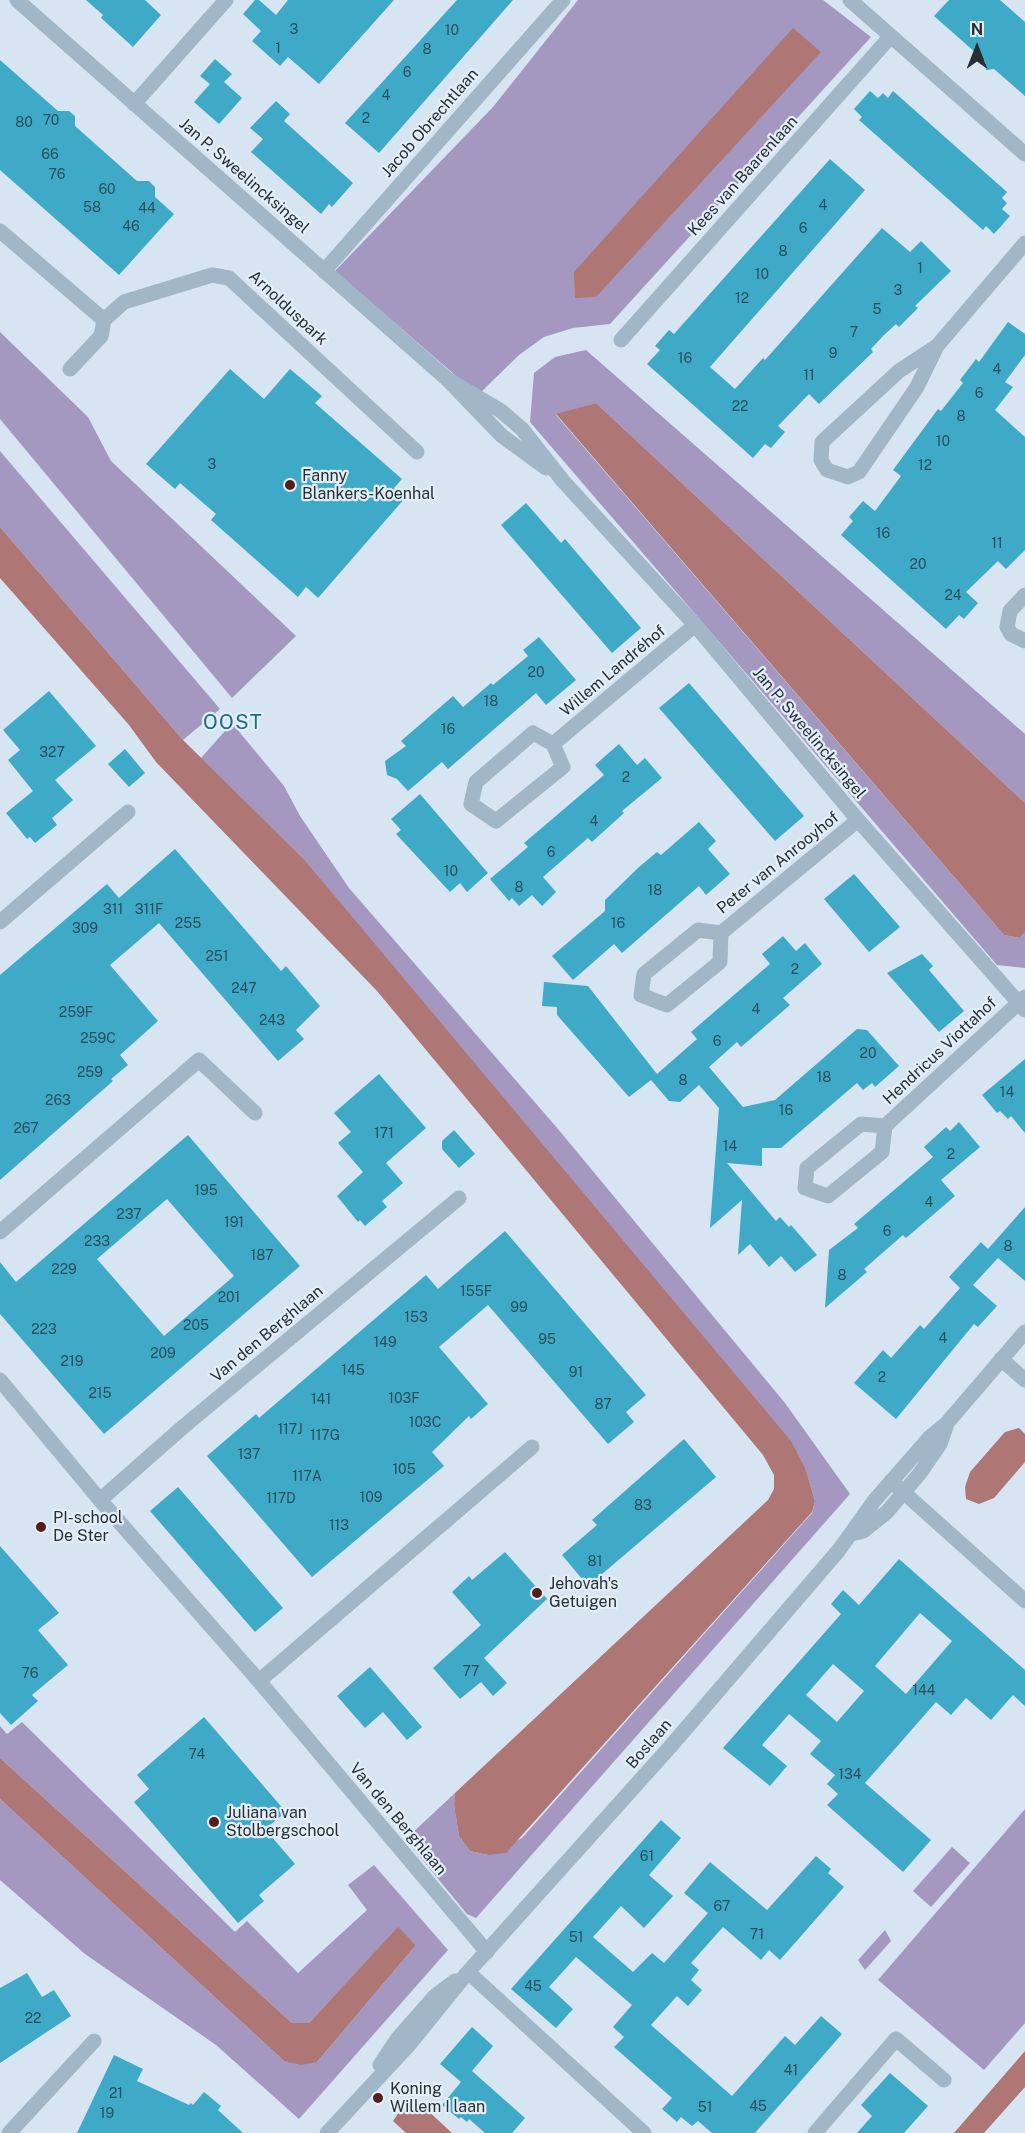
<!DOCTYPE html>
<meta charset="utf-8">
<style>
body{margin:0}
#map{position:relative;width:1025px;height:2133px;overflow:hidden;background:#d7e4f1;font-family:"Public Sans",sans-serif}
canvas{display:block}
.north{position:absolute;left:947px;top:18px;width:60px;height:60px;-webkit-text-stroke:4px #e3eef9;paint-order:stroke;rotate:0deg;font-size:16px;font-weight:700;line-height:24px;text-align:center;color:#253034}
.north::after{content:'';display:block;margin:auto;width:21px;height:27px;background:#253034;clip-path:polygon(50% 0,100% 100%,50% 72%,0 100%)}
</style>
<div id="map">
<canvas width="1025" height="2133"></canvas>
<div class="north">N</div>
</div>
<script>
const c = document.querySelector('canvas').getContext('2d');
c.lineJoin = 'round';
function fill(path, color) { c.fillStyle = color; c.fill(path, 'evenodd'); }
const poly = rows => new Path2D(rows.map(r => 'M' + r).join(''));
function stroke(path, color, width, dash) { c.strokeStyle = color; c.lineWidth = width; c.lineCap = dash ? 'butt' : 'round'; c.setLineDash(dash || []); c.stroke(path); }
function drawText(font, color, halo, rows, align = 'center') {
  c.font = font + ' "Public Sans",sans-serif'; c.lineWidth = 4.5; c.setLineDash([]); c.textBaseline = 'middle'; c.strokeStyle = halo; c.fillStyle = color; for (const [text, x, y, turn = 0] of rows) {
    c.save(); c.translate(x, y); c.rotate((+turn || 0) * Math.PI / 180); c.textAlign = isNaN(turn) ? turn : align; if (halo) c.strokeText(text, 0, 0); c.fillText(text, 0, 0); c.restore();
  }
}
fill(poly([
 [578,0,823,0,871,37,610,324,573,328,544,337,519,355,478,395,335,271,493,107],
 [0,332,88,417,111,461,296,636,232,698,0,419],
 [586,350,1025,734,1025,803,596,403,556,415,1004,935,1020,938,1025,932,1025,968,997,965,530,422,534,373,555,357],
 [0,451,220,709,183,740,0,527],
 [232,723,284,786,300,816,349,888,558,1129,785,1403,850,1494,476,1918,467,1914,407,1841,410,1835,455,1793,454,1805,459,1836,470,1851,488,1855,522,1838,812,1513,815,1501,806,1470,303,858,201,758],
 [22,1722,235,1932,247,1921,298,1973,367,1910,348,1885,374,1865,448,1950,299,2119,216,2045,85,1954,0,1880,0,1799,284,2061,317,2062,416,1945,398,1928,309,2023,292,2023,0,1758,0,1726,7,1734],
 [1025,1809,1025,2023,984,2070,878,1980],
 [952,1847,970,1863,931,1907,913,1891],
 [885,1930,891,1941,865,1970,858,1960]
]), '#a498c0');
fill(poly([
 [793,28,821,52,596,297,575,298,574,272],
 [596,403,1025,803,1025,932,1020,938,1004,935,556,414],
 [0,527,183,740,303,858,791,1441,806,1470,815,1501,812,1512,506,1853,488,1855,470,1851,459,1836,454,1805,455,1793,768,1500,774,1489,774,1475,763,1455,377,991,156,762,129,725,0,578],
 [1019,1428,1025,1434,1025,1462,994,1498,979,1504,966,1499,965,1487,970,1472,1005,1432],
 [0,1758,292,2023,309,2023,398,1927,416,1945,317,2062,301,2065,284,2061,0,1799],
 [1025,2051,1025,2087,984,2133,954,2133],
 [412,2096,452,2133,406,2133,393,2121,407,2100]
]), '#ae7776');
fill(poly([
 [86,0,145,0,161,15,133,47,101,18,103,15],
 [255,0,259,0,276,15,288,0,394,0,319,84,288,57,280,66,252,41,261,31,243,14],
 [457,0,513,0,379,153,345,123],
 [949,0,1000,0,1025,22,1025,96,994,69,986,70,985,61,934,16],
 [215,59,232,74,224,82,242,98,219,124,194,102,210,84,200,76],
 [0,60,58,111,69,111,75,116,75,126,137,181,149,181,155,187,155,197,174,214,119,275,0,170],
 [870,91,878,98,883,93,888,98,893,91,1007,192,1002,198,1007,203,1002,209,1010,216,994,234,986,226,983,230,859,120,862,117,854,109],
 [276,101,290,114,284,121,353,183,332,207,329,204,321,214,251,152,263,139,250,128],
 [830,159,865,190,710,367,735,389,763,358,765,360,882,228,910,252,921,241,951,271,915,306,918,308,899,327,896,324,883,336,871,349,873,352,819,404,809,394,778,426,785,432,771,448,765,444,753,458,647,364,660,350,655,346,669,330,674,334],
 [1008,322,1025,334,1025,355,1005,382,1013,387,995,410,1025,437,1025,550,1006,569,998,561,966,592,978,603,964,619,959,615,946,629,841,535,853,521,849,517,863,501,875,511,901,476,893,470,938,409,941,411,963,383,960,380,976,359,979,362],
 [230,369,264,399,290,369,322,396,315,403,402,479,394,488,405,498,318,598,306,587,298,597,211,520,216,514,180,483,175,489,146,464],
 [526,503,561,543,565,539,641,628,612,653,501,525],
 [539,637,576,680,546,705,536,693,448,769,442,762,408,791,397,779,387,775,385,761,406,746,401,741,453,696,463,707,491,683,493,685,528,656,523,650],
 [689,683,804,816,775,841,659,708],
 [49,691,96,746,55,780,73,800,52,818,57,825,35,843,30,837,27,839,6,813,33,791,8,760,20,750,3,730],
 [619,744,637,765,645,758,662,778,622,811,624,813,592,842,588,838,543,877,556,892,542,906,532,895,519,906,512,898,509,901,490,879,528,847,524,843,604,775,595,765],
 [125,749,145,773,129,787,108,764],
 [420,794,488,873,467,892,460,883,450,892,396,834,401,830,391,819],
 [699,822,716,841,708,849,730,874,706,895,699,886,622,953,614,944,573,980,552,956,605,911,605,900,639,867,657,852,661,855],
 [175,849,281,971,286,966,320,1006,296,1030,304,1039,278,1061,159,923,110,965,158,1021,120,1055,128,1065,111,1079,113,1081,0,1180,0,975,107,884,119,898],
 [854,874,900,927,869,952,824,899],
 [783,936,796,951,805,943,822,964,783,998,790,1005,741,1047,737,1042,709,1067,743,1107,775,1100,857,1029,867,1030,899,1066,875,1087,872,1083,863,1090,857,1083,781,1148,762,1148,762,1166,727,1163,776,1221,780,1217,789,1227,791,1225,817,1255,795,1272,781,1256,769,1267,750,1244,738,1255,742,1200,710,1228,719,1108,699,1085,680,1102,669,1101,651,1080,629,1097,557,1015,557,1007,542,1006,544,982,588,986,657,1074,697,1039,691,1032,770,964,762,954],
 [922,954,933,966,929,970,964,1011,939,1032,887,973],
 [1025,1059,1025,1133,1011,1116,1008,1119,1000,1111,997,1113,982,1095],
 [379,1074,426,1128,386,1163,403,1183,382,1201,387,1207,365,1226,360,1220,358,1222,337,1196,363,1172,338,1143,351,1132,334,1113],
 [959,1122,980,1147,941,1180,955,1196,906,1238,903,1235,864,1269,867,1272,825,1308,829,1250,858,1228,854,1224,933,1157,924,1147,946,1127,950,1131],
 [454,1130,475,1154,459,1168,442,1149,442,1141],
 [188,1135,300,1266,104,1434,0,1314,0,1262,16,1282],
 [167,1199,234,1276,164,1336,97,1259],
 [1025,1207,1025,1281,998,1258,973,1285,997,1306,978,1327,974,1324,896,1419,854,1383,883,1350,891,1358,920,1325,924,1329,960,1288,949,1277,981,1242,988,1249],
 [505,1231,646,1395,626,1412,634,1422,608,1444,488,1305,439,1347,488,1404,471,1419,469,1416,432,1452,444,1466,312,1577,207,1456,256,1414,259,1418,426,1275,438,1289],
 [684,1439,716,1477,588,1586,562,1555,597,1525,592,1520],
 [178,1487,283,1608,255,1632,150,1511],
 [0,1546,59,1613,38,1630,68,1665,32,1695,38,1701,11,1725,0,1713],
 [505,1552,547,1599,484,1658,507,1683,493,1696,481,1682,460,1699,433,1668,481,1625,452,1592,469,1576,472,1580],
 [899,1559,1025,1670,1025,1706,1013,1695,991,1720,966,1698,951,1715,936,1702,865,1783,931,1840,903,1872,827,1805,838,1794,827,1784,835,1775,810,1754,821,1741,789,1714,762,1745,787,1766,770,1786,723,1748,841,1614,831,1604,843,1590,859,1605],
 [920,1613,952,1641,906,1694,875,1666],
 [833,1664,864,1691,837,1722,806,1695],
 [370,1667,422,1727,407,1740,383,1712,365,1728,337,1696],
 [204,1717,286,1812,265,1829,295,1864,259,1895,264,1901,238,1923,134,1802,149,1789,137,1775],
 [661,1820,681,1838,649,1875,673,1896,644,1928,621,1906,593,1937,633,1972,652,1953,664,1963,708,1913,684,1893,710,1862,767,1910,816,1856,831,1869,828,1873,844,1887,780,1960,769,1950,761,1960,723,1927,691,1963,699,1970,691,1980,702,1990,688,2006,677,1996,651,2025,732,2096,785,2036,795,2045,821,2016,842,2034,755,2133,712,2133,698,2121,692,2126,681,2117,677,2122,662,2109,672,2098,614,2047,624,2037,613,2027,632,2005,576,1957,549,1987,573,2009,556,2028,511,1989],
 [27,1973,42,1997,54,1990,71,2016,0,2063,0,1988],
 [472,2027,493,2046,472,2071,525,2118,512,2133,485,2133,469,2119,467,2122,461,2117,459,2119,442,2105,461,2082,440,2064],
 [114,2055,143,2069,137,2081,189,2105,191,2103,193,2105,204,2092,221,2106,218,2110,243,2133,77,2133],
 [890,2073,928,2106,904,2133,857,2133,872,2116,861,2105]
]), '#3faac7');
stroke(poly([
 [850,0,1025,154],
 [134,104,226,0],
 [0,231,104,320,124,302,212,275,229,278,417,452],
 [324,271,563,0],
 [621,340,891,36],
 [937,346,899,371,822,442,821,460,827,470,848,477,859,472,917,387,937,346,1025,243],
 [70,369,101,336,104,320],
 [1025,595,1010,611,1007,627,1011,634,1025,641],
 [553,744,563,767,496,821,471,804,476,782,533,733,553,744,695,625],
 [0,922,128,812],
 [721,933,720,962,667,1005,641,995,644,974,698,930,721,933,858,820],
 [885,1126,882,1152,828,1196,805,1188,807,1168,861,1124,885,1126,1025,997],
 [0,1232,199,1060,255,1113],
 [1001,1359,1025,1380],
 [0,1380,100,1500,259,1681,487,1952],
 [891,1481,1025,1601],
 [100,1500,183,1427,459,1198],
 [259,1681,532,1447],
 [468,1972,644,2133],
 [9,2133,94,2041],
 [815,2133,896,2039,944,2080]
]), '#a1b6c6', 15);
stroke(poly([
 [17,0,447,379,502,436,546,468],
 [447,379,501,411,522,429,563,481,695,625,858,820,1025,1010],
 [852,1534,863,1531,887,1512,920,1473,940,1444,947,1424],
 [380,2065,398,2038,435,1996,455,1981],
 [327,2133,408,2046,468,1972,670,1747,839,1550,874,1501,930,1437,947,1423,1025,1332]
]), '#a1b6c6', 15);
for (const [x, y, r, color] of [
 [290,485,6,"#551d1b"],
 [41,1527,6,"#551d1b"],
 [537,1593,6,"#551d1b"],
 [214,1822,6,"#551d1b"],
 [378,2098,6,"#551d1b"]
]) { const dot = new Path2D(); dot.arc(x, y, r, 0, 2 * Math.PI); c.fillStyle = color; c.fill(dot); stroke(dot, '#e3eef9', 2); }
drawText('14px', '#2c4e59', null, [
 ["3",294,30],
 ["10",452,31],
 ["1",278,49],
 ["8",427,50],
 ["6",407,73],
 ["4",386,96],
 ["2",366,119],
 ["70",51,121],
 ["80",24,123],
 ["66",50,155],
 ["76",57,175],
 ["60",107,190],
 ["4",823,206],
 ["58",92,208],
 ["44",147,209],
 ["46",131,227],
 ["6",803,229],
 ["8",783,252],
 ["1",920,269],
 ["10",762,275],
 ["3",898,291],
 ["12",742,299],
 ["5",877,310],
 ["7",854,333],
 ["9",833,354],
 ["16",685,359],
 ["4",997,370],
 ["11",809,376],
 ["6",979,394],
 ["22",740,407],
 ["8",961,417],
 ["10",943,442],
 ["3",212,465],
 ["12",925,466],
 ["16",883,534],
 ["11",997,544],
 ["20",918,565],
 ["24",953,596],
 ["20",536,673],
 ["18",491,702],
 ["16",448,730],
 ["327",52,753],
 ["2",626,778],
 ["4",594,822],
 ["6",551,853],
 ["10",451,872],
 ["8",519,888],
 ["18",655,891],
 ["311",113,910],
 ["311F",149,910],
 ["255",188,924],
 ["16",618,924],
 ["309",85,929],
 ["251",217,957],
 ["2",795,970],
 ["247",244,989],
 ["4",756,1010],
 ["259F",76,1013],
 ["243",272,1021],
 ["259C",98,1039],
 ["6",717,1042],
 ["20",868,1054],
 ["259",90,1073],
 ["18",824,1078],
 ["8",683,1081],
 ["14",1007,1093],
 ["263",58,1101],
 ["16",786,1111],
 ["267",26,1129],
 ["171",384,1134],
 ["14",730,1147],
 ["2",951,1155],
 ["195",206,1191],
 ["4",929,1203],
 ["237",129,1215],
 ["191",234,1223],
 ["6",887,1232],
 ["233",97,1242],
 ["8",1008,1247],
 ["187",262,1256],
 ["229",64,1270],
 ["8",842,1276],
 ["155F",476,1292],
 ["201",229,1298],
 ["99",519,1308],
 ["153",416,1318],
 ["205",196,1326],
 ["223",44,1330],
 ["4",943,1339],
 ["95",547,1340],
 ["149",385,1343],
 ["209",163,1354],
 ["219",72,1362],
 ["145",353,1371],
 ["91",576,1373],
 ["2",882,1378],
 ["215",100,1394],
 ["103F",404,1399],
 ["141",321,1400],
 ["87",603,1405],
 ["103C",425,1423],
 ["117J",290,1430],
 ["117G",325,1436],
 ["137",249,1455],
 ["105",404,1470],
 ["117A",307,1477],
 ["109",371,1498],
 ["117D",281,1499],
 ["83",643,1506],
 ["113",339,1526],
 ["81",595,1562],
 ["77",471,1672],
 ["76",30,1674],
 ["144",924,1691],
 ["74",197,1755],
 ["134",850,1775],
 ["61",647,1857],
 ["67",722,1907],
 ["71",757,1935],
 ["51",576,1938],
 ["45",533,1987],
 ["22",33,2019],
 ["41",791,2071],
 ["21",116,2094],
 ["45",758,2107],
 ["51",705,2108],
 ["19",107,2114]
]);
drawText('16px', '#253034', '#e3eef9', [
 ["Jacob Obrechtlaan",430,123,-49],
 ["Jan P. Sweelincksingel",244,176,41],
 ["Kees van Baarenlaan",743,176,-48],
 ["Arnolduspark",288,308,43],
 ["Willem Landréhof",613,671,-40],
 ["Jan P. Sweelincksingel",809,733,50],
 ["Peter van Anrooyhof",778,863,-39],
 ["Hendricus Viottahof",940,1051,-43],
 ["Van den Berghlaan",267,1334,-40],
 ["Boslaan",649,1744,-49],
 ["Van den Berghlaan",398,1819,50]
]);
drawText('16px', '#253034', '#e3eef9', [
 ["Fanny",302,476],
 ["Blankers-Koenhal",302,494],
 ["PI-school",53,1518],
 ["De Ster",53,1536],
 ["Jehovah's",549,1584],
 ["Getuigen",549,1602],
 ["Juliana van",226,1813],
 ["Stolbergschool",226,1831],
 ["Koning",390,2089],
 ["Willem I laan",390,2107]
], 'left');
c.letterSpacing = '1.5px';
drawText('20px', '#1e6e83', '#e3eef9', [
 ["OOST",233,723]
]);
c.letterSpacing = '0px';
</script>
